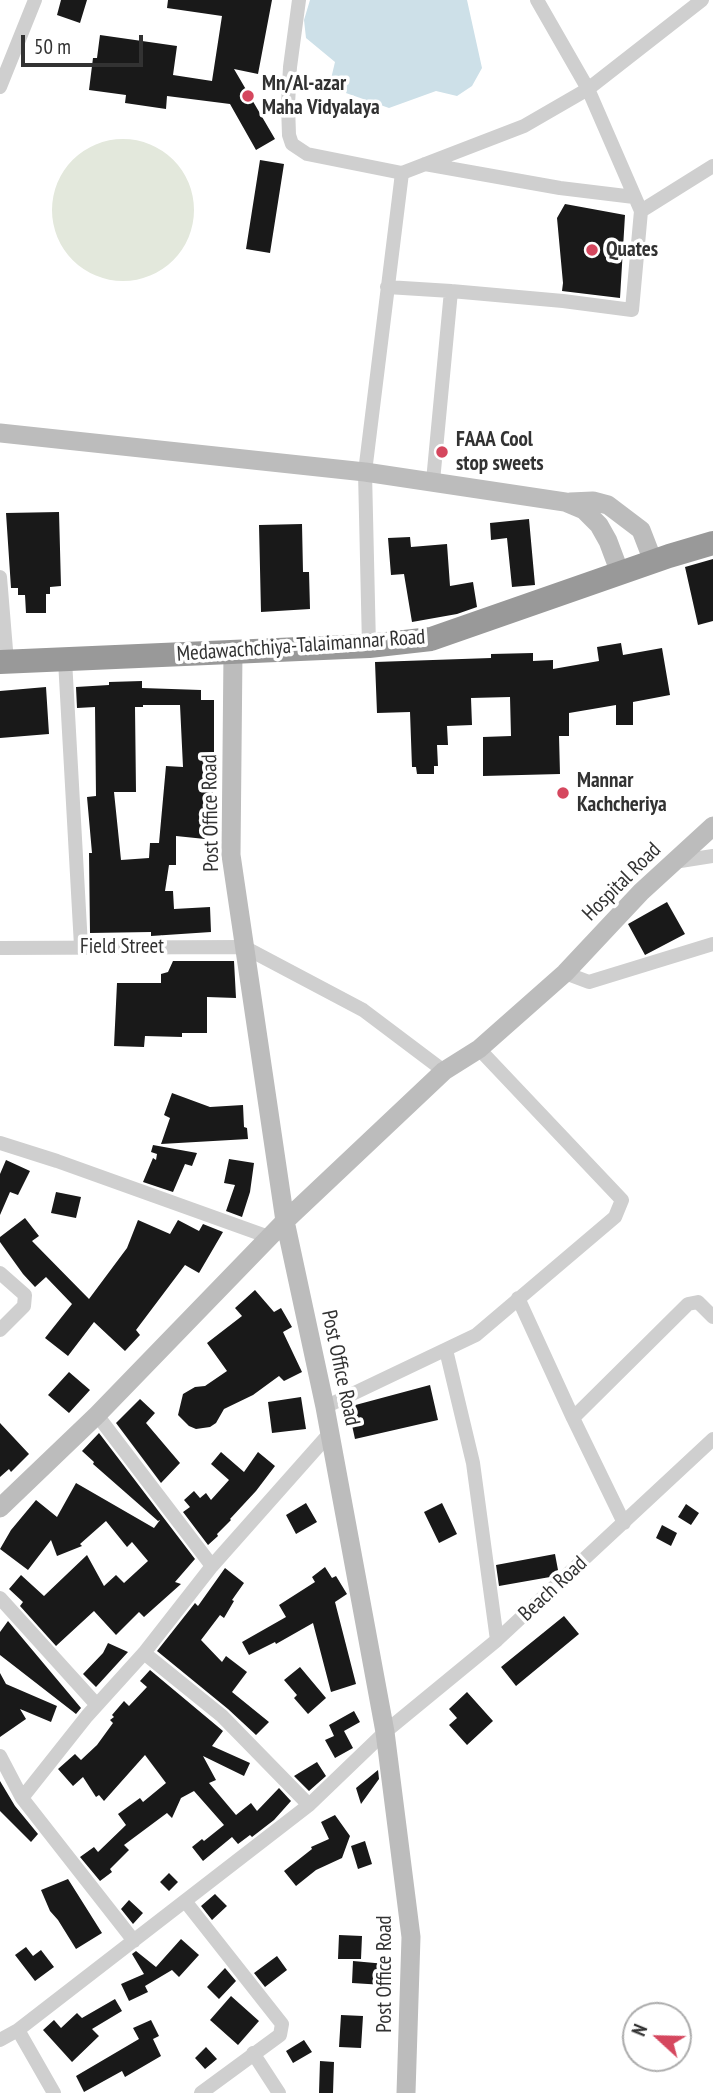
<!DOCTYPE html>
<style>
body{margin:0}
#map{position:relative;width:713px;height:2093px;overflow:hidden;background:#fff;font-family:"PT Sans Narrow",sans-serif}
canvas{display:block}
.north{position:absolute;left:622px;top:2002px;width:70px;height:70px;box-sizing:border-box;background:#fff;border:2px solid #adadad;border-radius:50%;rotate:292deg;font-size:19px;font-weight:700;line-height:28px;text-align:center;color:#323232}
.north::after{content:'';display:block;margin:auto;width:24px;height:32px;background:#d5475e;clip-path:polygon(50% 0,100% 100%,50% 72%,0 100%)}
.scale{position:absolute;left:21px;top:35px;width:122px;height:32px;box-sizing:border-box;border:4px solid #323232;border-top:0;padding-left:9px;font-size:21px;line-height:24px;white-space:nowrap;color:#323232;-webkit-text-stroke:5px #fff;paint-order:stroke}
</style>
<div id="map">
<canvas width="713" height="2093"></canvas>
<div class="north">N</div>
<div class="scale">50 m</div>
</div>
<script>
const c = document.querySelector('canvas').getContext('2d');
c.lineJoin = 'round';
function fill(path, color) { c.fillStyle = color; c.fill(path, 'evenodd'); }
const poly = rows => new Path2D(rows.map(r => 'M' + r).join(''));
function stroke(path, color, width, dash) { c.strokeStyle = color; c.lineWidth = width; c.lineCap = dash ? 'butt' : 'round'; c.setLineDash(dash || []); c.stroke(path); }
function drawText(font, color, halo, rows, align = 'center') {
  c.font = font + ' "PT Sans Narrow",sans-serif'; c.lineWidth = 7; c.setLineDash([]); c.textBaseline = 'middle'; c.strokeStyle = halo; c.fillStyle = color; for (const [text, x, y, turn = 0] of rows) {
    c.save(); c.translate(x, y); c.rotate((+turn || 0) * Math.PI / 180); c.textAlign = isNaN(turn) ? turn : align; if (halo) c.strokeText(text, 0, 0); c.fillText(text, 0, 0); c.restore();
  }
}
fill(poly([
 '52 210a71 71 0 1 1 142 0a71 71 0 1 1-142 0Z'
]), '#e3e8dc');
fill(poly([
 [310,0,467,0,482,68,472,86,457,96,436,91,389,108,343,92,330,83,335,62,306,38,304,20]
]), '#cde0e8');
fill(poly([
 [61,0,87,0,80,23,57,15],
 [168,0,272,0,258,74,234,69,275,139,256,150,230,104,167,96,166,109,125,103,126,95,89,90,93,58,97,58,100,35,177,46,173,75,212,81,222,16,167,8],
 [260,160,284,164,270,253,246,249],
 [565,204,625,215,620,298,562,291,563,283,557,218],
 [59,512,61,586,50,587,50,594,46,594,46,613,26,613,25,595,18,595,18,588,11,588,6,513],
 [529,519,535,585,512,587,507,538,491,540,490,523],
 [302,524,303,572,309,572,310,609,261,612,259,525],
 [410,537,411,547,447,544,450,586,473,582,477,607,457,614,412,622,404,574,391,575,388,538],
 [713,559,713,621,698,625,685,567],
 [621,643,623,655,662,648,670,695,633,702,633,725,616,725,616,705,569,713,569,736,559,736,560,774,483,776,483,737,511,736,510,697,471,698,472,725,447,726,448,745,437,745,438,766,434,766,434,774,417,774,416,767,412,767,410,712,377,713,375,662,491,658,491,654,533,653,533,661,553,660,553,669,599,661,597,647],
 [142,681,142,688,201,690,201,700,214,700,214,778,211,820,207,820,205,839,176,836,176,865,169,865,165,891,173,891,174,909,210,907,211,932,151,936,151,932,90,933,89,853,92,853,87,797,96,796,95,707,77,708,76,687,109,685,109,682],
 [143,705,180,705,183,767,166,766,159,843,150,843,149,858,121,860,114,792,136,792,135,707,143,707],
 [46,687,49,734,0,738,0,691],
 [667,902,685,934,645,955,628,924],
 [173,961,234,961,236,998,207,997,207,1033,182,1033,182,1037,145,1036,144,1047,114,1046,117,983,161,983,161,974,168,972],
 [172,1093,210,1107,243,1105,244,1127,247,1128,248,1139,161,1144,170,1118,164,1115],
 [153,1145,197,1153,192,1166,185,1164,173,1192,143,1182,153,1158,156,1160,157,1154,151,1152],
 [229,1159,254,1163,250,1192,242,1217,226,1211,235,1185,224,1183],
 [6,1160,30,1171,18,1195,10,1192,0,1215,0,1174],
 [56,1192,81,1197,76,1218,51,1213],
 [25,1218,39,1236,32,1241,89,1299,127,1248,138,1220,170,1234,178,1220,199,1231,203,1224,223,1232,199,1273,185,1265,136,1330,140,1335,125,1351,94,1322,68,1356,45,1338,72,1304,46,1277,35,1287,23,1274,0,1242,0,1237],
 [255,1290,274,1312,281,1308,292,1327,283,1332,302,1372,284,1381,279,1376,253,1395,224,1409,216,1423,210,1427,196,1429,189,1426,178,1415,183,1394,195,1387,205,1386,227,1371,207,1343,242,1316,235,1308],
 [69,1372,90,1390,69,1413,48,1395],
 [430,1385,438,1420,355,1439,348,1407],
 [301,1397,306,1429,272,1433,268,1402],
 [140,1399,155,1413,146,1423,180,1463,161,1483,116,1423],
 [0,1423,29,1454,11,1472,9,1469,0,1477],
 [99,1433,195,1559,175,1582,181,1584,144,1617,139,1612,116,1635,94,1611,56,1646,20,1606,23,1602,9,1589,21,1575,44,1596,87,1555,104,1586,116,1575,124,1583,148,1561,132,1542,127,1547,106,1521,80,1544,82,1546,57,1556,51,1540,28,1570,0,1549,11,1530,36,1500,57,1517,76,1483,154,1528,160,1520,158,1521,93,1464,94,1462,82,1451],
 [221,1452,244,1472,258,1452,275,1466,256,1491,230,1519,231,1520,217,1534,218,1536,208,1545,183,1512,190,1507,184,1500,194,1491,200,1498,206,1493,211,1500,229,1480,211,1464],
 [306,1503,317,1522,296,1534,286,1515],
 [442,1503,457,1534,439,1543,424,1512],
 [686,1504,699,1513,691,1525,678,1517],
 [662,1525,677,1533,671,1546,656,1538],
 [555,1554,558,1570,550,1577,499,1586,496,1565],
 [325,1567,332,1578,336,1576,347,1594,335,1602,356,1684,331,1692,313,1623,276,1644,275,1642,249,1655,242,1642,286,1617,279,1605,315,1582,312,1577],
 [225,1568,244,1583,232,1600,234,1601,224,1618,220,1615,201,1640,222,1662,226,1656,247,1672,232,1692,269,1722,256,1735,228,1709,157,1651,195,1603,198,1606],
 [564,1616,579,1634,516,1686,501,1667],
 [8,1621,81,1708,76,1714,0,1655,0,1632],
 [108,1643,128,1652,96,1687,83,1674,103,1653],
 [300,1667,326,1698,308,1714,294,1698,297,1695,284,1680],
 [150,1670,223,1731,212,1746,250,1763,244,1776,203,1756,216,1780,209,1783,236,1815,251,1803,257,1811,279,1788,291,1801,274,1820,252,1837,250,1835,238,1844,232,1837,203,1861,192,1847,202,1839,204,1841,224,1825,194,1791,181,1798,172,1818,167,1813,124,1845,129,1850,110,1869,112,1872,100,1881,80,1857,94,1847,98,1852,126,1825,118,1814,140,1798,143,1802,166,1783,145,1755,104,1801,99,1795,96,1797,83,1777,73,1786,58,1769,75,1754,81,1760,97,1745,113,1723,110,1720,114,1717,112,1715,124,1701,129,1706,147,1687,140,1681],
 [0,1673,6,1684,57,1706,51,1722,20,1709,26,1719,0,1737],
 [467,1692,493,1721,467,1745,449,1725,457,1718,449,1709],
 [354,1711,360,1722,344,1731,353,1748,335,1758,325,1740,334,1736,329,1725],
 [317,1762,326,1776,309,1791,294,1776],
 [378,1770,379,1779,361,1804,356,1788],
 [0,1781,15,1806,38,1834,31,1842,0,1811],
 [335,1815,350,1836,342,1858,316,1870,296,1886,284,1871,312,1849,311,1847,329,1839,321,1822],
 [365,1841,372,1864,358,1869,351,1846],
 [169,1873,178,1882,169,1891,160,1882],
 [68,1879,102,1933,76,1949,58,1920,50,1911,41,1890],
 [215,1894,227,1906,212,1920,201,1906],
 [129,1900,143,1913,133,1924,121,1909],
 [339,1935,362,1936,361,1959,338,1959],
 [181,1939,199,1955,179,1977,172,1970,145,1986,148,1992,129,2001,121,1984,144,1974,132,1954,136,1951,156,1967],
 [26,1947,33,1956,41,1950,54,1967,35,1981,15,1955],
 [277,1956,287,1970,265,1987,254,1973],
 [353,1961,386,1964,384,1985,352,1983],
 [225,1968,236,1981,219,1999,207,1987],
 [231,1996,259,2021,238,2045,210,2020],
 [115,1999,122,2011,92,2029,99,2036,72,2062,43,2030,54,2020,61,2028,77,2013,82,2018],
 [341,2015,363,2016,361,2048,339,2047],
 [151,2020,159,2036,153,2039,161,2056,125,2077,122,2071,84,2092,76,2076,139,2039,133,2028],
 [304,2040,312,2052,293,2063,286,2051],
 [206,2047,217,2059,205,2069,195,2058],
 [320,2061,334,2062,333,2093,319,2093]
]), '#191919');
stroke(poly([
 [299,0,290,67,288,105,289,135,292,144,307,154,402,173,524,126,588,89,702,0],
 [0,87,35,0],
 [425,164,560,188,634,197],
 [641,211,713,166],
 [387,287,451,291,563,301,632,310,641,211,588,89,537,0],
 [433,481,451,291],
 [0,577,7,662],
 [369,646,365,472,402,173],
 [65,660,81,946],
 [674,862,713,856],
 [0,948,244,947,363,1010,444,1071],
 [565,973,589,982,713,944],
 [0,1143,57,1161,269,1237],
 [0,1273,25,1295,24,1306,0,1330],
 [518,1298,573,1418],
 [446,1350,473,1463,497,1640],
 [325,1407,476,1335,615,1217,622,1200,479,1049],
 [97,1415,212,1566,330,1433],
 [624,1523,573,1418,688,1304,698,1302,713,1317],
 [0,1598,96,1704],
 [144,1653,222,1716,309,1805],
 [0,1756,22,1798,87,1716,144,1653,212,1566],
 [22,1798,134,1941],
 [185,1901,282,2024,280,2035,201,2093],
 [18,2030,54,2093],
 [0,2040,18,2030,309,1805,385,1732,497,1640,713,1439],
 [253,2053,279,2093]
]), '#cfcfcf', 14);
stroke(poly([
 [0,433,365,472,565,502,584,510,599,525,608,541,620,573],
 [570,502,593,501,608,505,641,530,653,561],
 [233,652,231,855,285,1221,325,1407,385,1732,411,1937,406,2093],
 [0,1508,97,1415,285,1221,444,1071,479,1049,565,973,641,892,713,826]
]), '#bcbcbc', 19);
stroke(poly([
 [0,662,369,646,431,639,669,556,713,543]
]), '#999', 24);
for (const [x, y, r, color] of [
 [248,96,7,"#d5475e"],
 [592,250,7,"#d5475e"],
 [442,452,7,"#d5475e"],
 [563,793,7,"#d5475e"]
]) { const dot = new Path2D(); dot.arc(x, y, r, 0, 2 * Math.PI); c.fillStyle = color; c.fill(dot); stroke(dot, '#fff', 2.5); }
drawText('bold 21px', '#323232', '#fff', [
 ["Mn/Al-azar",262,84],
 ["Maha Vidyalaya",262,108],
 ["Quates",606,250],
 ["FAAA Cool",456,440],
 ["stop sweets",456,464],
 ["Mannar",577,781],
 ["Kachcheriya",577,805]
], 'left');
drawText('21px', '#323232', '#fff', [
 ["Medawachchiya-Talaimannar Road",301,646,-4],
 ["Post Office Road",211,813,-91],
 ["Hospital Road",622,882,-45],
 ["Field Street",122,947],
 ["Post Office Road",340,1368,78],
 ["Beach Road",553,1589,-43],
 ["Post Office Road",385,1974,-90]
]);
</script>
